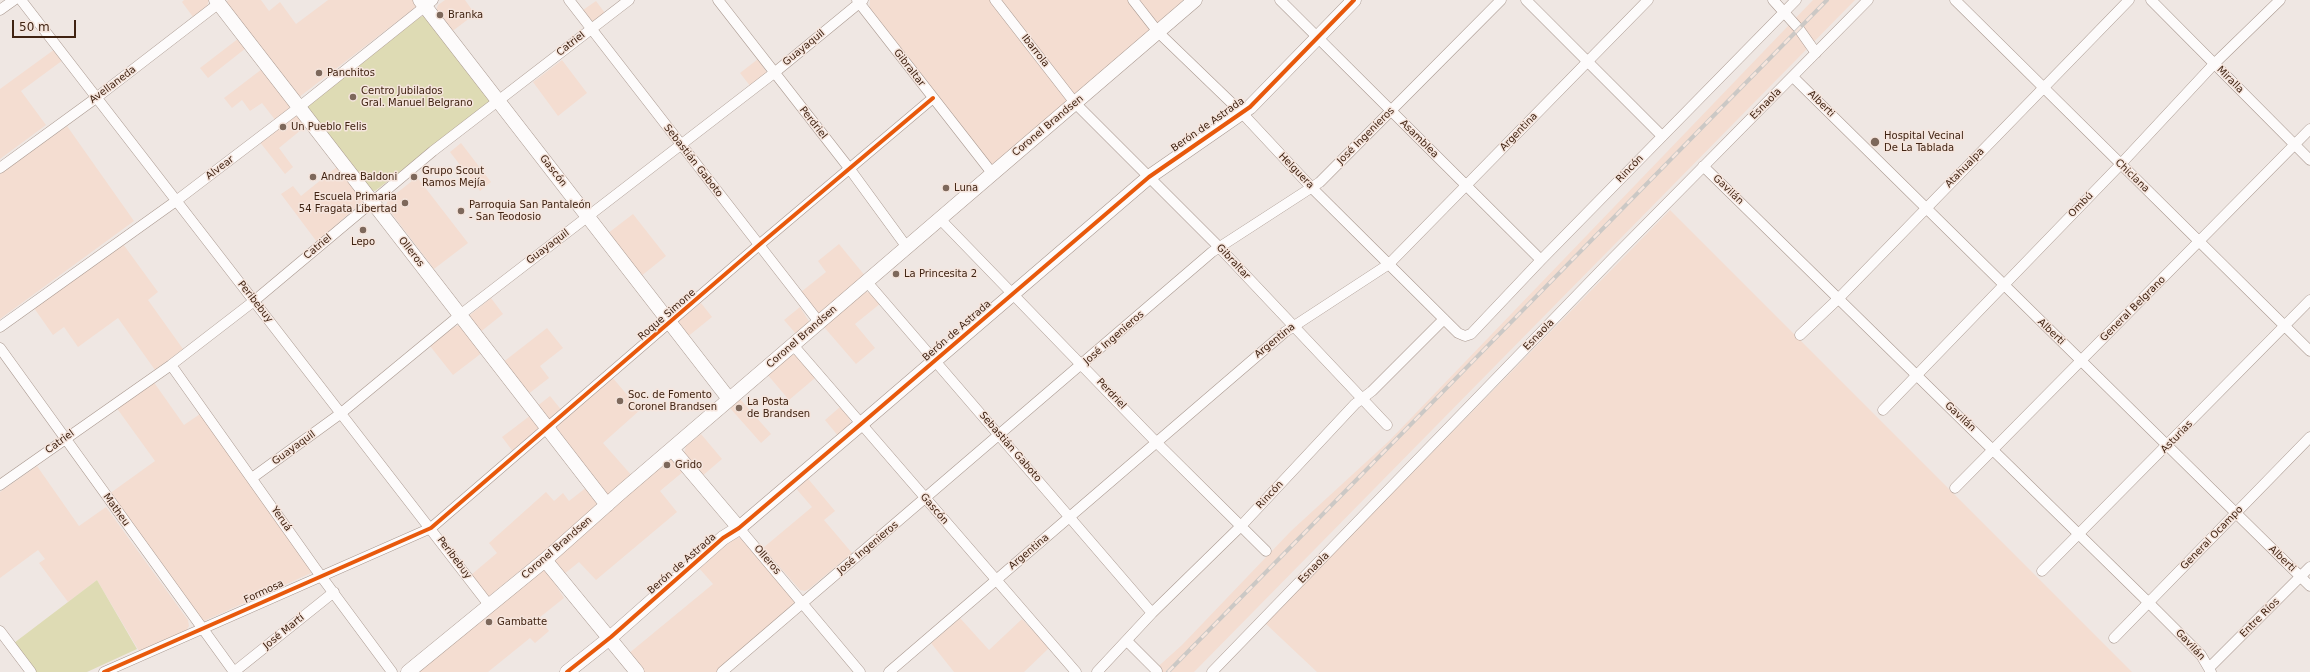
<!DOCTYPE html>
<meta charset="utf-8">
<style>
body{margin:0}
#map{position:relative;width:2310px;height:672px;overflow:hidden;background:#efe7e3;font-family:"DejaVu Sans",sans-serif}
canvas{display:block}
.scale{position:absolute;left:12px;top:20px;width:64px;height:18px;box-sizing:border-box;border:2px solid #402312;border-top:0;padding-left:5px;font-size:12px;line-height:14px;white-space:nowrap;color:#402312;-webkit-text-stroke:3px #f5e5dd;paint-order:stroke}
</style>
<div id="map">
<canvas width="2310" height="672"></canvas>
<div class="scale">50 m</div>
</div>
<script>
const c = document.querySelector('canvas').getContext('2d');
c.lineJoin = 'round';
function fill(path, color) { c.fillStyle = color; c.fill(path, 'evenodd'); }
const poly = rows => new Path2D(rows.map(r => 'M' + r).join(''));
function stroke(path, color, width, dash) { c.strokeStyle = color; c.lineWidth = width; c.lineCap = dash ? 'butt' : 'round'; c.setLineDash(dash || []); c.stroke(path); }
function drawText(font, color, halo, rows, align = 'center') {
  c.font = font + ' "DejaVu Sans",sans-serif'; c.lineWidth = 3; c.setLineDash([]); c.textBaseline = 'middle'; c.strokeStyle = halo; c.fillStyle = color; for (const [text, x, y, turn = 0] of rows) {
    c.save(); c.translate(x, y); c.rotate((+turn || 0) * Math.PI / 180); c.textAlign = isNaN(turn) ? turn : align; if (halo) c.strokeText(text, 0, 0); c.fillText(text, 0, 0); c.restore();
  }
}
fill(poly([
 [184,0,209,0,207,6,193,17,182,2],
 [228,0,261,0,269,11,280,2,296,24,328,0,417,0,416,7,298,98,226,2],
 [445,0,465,0,475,14,450,33,436,11,438,5],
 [870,0,1184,0,998,162,992,164,987,161,869,11],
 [1813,0,1855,0,1194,672,1152,672,1182,645,1291,531,1389,441],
 [596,1,605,13,594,21,591,21,583,10],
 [239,38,246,48,208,78,200,68],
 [55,49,63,60,21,91,46,125,0,159,0,89],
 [758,59,767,73,751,87,740,73],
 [562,60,587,93,558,116,533,82],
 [262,69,290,104,289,110,276,121,262,103,250,111,242,100,232,108,224,98],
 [294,116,301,117,307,125,279,148,293,167,285,174,259,141],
 [67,126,134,221,0,319,0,174],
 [461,143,491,182,480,191,450,152],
 [338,166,363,201,317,242,281,194,293,186,301,196],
 [417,177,468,243,434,269,386,206,388,200],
 [1670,210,2132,672,1317,672,1265,623],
 [633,214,666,256,640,277,607,234],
 [123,244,158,292,148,300,183,349,155,370,118,318,78,347,64,327,53,335,34,308],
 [839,244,866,277,821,314,818,313,801,292,826,272,818,261],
 [865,292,872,293,881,303,855,324,875,348,856,364,824,327],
 [491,298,503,314,479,333,469,318,470,315],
 [701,303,712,317,686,338,678,324,679,321],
 [800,307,810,323,797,335,784,320],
 [459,325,483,352,453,375,430,346,452,328],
 [547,328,563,348,540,366,549,378,527,395,502,363],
 [790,355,797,355,815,378,789,400,767,374],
 [612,377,640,410,603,443,633,477,609,497,555,427],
 [153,381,184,425,200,414,310,567,311,573,309,574,204,621,200,620,109,494,155,461,116,407],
 [550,396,563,412,552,420,547,420,536,407],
 [740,399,771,434,761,443,730,408],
 [840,407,849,417,851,424,839,437,825,420],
 [531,415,539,429,514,453,502,437],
 [701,434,722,459,701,477,684,453,686,446],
 [667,458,672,458,684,471,660,491,677,512,596,580,579,562,563,575,553,562,554,557],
 [37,466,79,526,106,507,188,620,189,626,186,631,139,651,97,580,68,602,39,563,45,559,38,550,0,578,0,492],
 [805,475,835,511,824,520,852,553,809,589,805,591,800,590,763,548,812,507,793,485],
 [587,487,598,502,597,508,488,597,471,575,497,553,489,543,546,492,554,501,563,493,569,501],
 [739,537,745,540,793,593,794,602,791,609,717,672,643,672,628,654,713,584,699,568,733,539],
 [544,566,564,598,539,618,549,631,535,643,530,638,488,672,415,672],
 [960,618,989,650,1022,619,1049,648,1024,672,954,672,931,643]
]), '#f4ddd1');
fill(poly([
 [426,15,491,99,490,103,375,191,370,190,307,107,307,104,420,17],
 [97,580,137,649,87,672,35,672,14,643]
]), '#dedbb4');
const street = poly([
 [21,0,489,605],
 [569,0,819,322],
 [718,0,849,168,906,246],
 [857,0,992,173],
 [995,0,1075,103,1219,247,1387,425],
 [1133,0,1158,32,1242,113,1312,188,1458,333,1465,336,1471,334,1541,260,1796,0],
 [1280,0,1541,260],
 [1526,0,1662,136],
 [1773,0,1799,29,1816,53],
 [1955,0,2310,351],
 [2151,0,2310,160],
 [0,10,14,0],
 [1793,77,2310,586],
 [1703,166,2149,603,2201,655,2211,672],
 [0,168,96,98,218,4],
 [940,219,1156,442,1266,551],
 [867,282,1152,613],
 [0,327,176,201,298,108,433,0],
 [1800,335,1839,298,2129,0],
 [793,345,1076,672],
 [0,348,234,672,334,592],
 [171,365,315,568,392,672],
 [1883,410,2120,165,2214,64,2280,0],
 [252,478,340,414,460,315,774,73,863,0],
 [0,485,171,365,254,301,433,151,629,0],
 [1955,488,2310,129],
 [739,528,860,672],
 [2042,571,2310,300],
 [0,631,31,672],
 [2114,638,2310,437],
 [1127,641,1157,671],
 [2209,668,2310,567],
 [104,672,431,528,759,245,933,98],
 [722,672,1212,252,1320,182,1501,0],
 [889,672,1285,332,1389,264,1648,0],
 [1097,672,1152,613,1241,526,1355,404,1372,391,1444,319],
 [1212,672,1611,260,1868,0]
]);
const secondary = poly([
 [216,0,607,505],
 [420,0,729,399],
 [672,449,739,528],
 [545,560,637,672],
 [408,672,545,560,619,494,1195,0],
 [567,672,611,637,723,538,739,528,861,424,1149,177,1250,107,1354,0]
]);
stroke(street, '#a9988f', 11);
stroke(secondary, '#a9988f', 15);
stroke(street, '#fdfbfb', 10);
stroke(secondary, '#fdfbfb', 14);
const rail = poly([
 [1168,672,1827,0]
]);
stroke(rail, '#cbc8c5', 4);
stroke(rail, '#f5e5dd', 2.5, [8]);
stroke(poly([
 [104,672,431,528,759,245,933,98],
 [567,672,611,637,723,538,739,528,861,424,1149,177,1250,107,1354,0]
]), '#e8590c', 4);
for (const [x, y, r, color] of [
 [440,15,4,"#7d685b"],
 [319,73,4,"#7d685b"],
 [353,97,4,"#7d685b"],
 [283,127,4,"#7d685b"],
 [1875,142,5,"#7d685b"],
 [313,177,4,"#7d685b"],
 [414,177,4,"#7d685b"],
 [946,188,4,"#7d685b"],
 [405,203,4,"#7d685b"],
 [461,211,4,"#7d685b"],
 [363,230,4,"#7d685b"],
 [896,274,4,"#7d685b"],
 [620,401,4,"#7d685b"],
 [739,408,4,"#7d685b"],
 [667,465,4,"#7d685b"],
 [489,622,4,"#7d685b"]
]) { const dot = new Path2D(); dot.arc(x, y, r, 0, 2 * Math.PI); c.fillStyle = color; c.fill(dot); stroke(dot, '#f5e5dd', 1.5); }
drawText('10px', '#402312', '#f5e5dd', [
 ["Branka",448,15],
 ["Panchitos",327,73],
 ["Centro Jubilados",361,91],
 ["Gral. Manuel Belgrano",361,103],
 ["Un Pueblo Felis",291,127],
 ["Hospital Vecinal",1884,136],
 ["De La Tablada",1884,148],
 ["Grupo Scout",422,171],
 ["Ramos Mejía",422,183],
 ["Andrea Baldoni",321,177],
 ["Luna",954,188],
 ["Escuela Primaria",397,197,"right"],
 ["54 Fragata Libertad",397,209,"right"],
 ["Parroquia San Pantaleón",469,205],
 ["- San Teodosio",469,217],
 ["Lepo",363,242,"center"],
 ["La Princesita 2",904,274],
 ["Soc. de Fomento",628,395],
 ["Coronel Brandsen",628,407],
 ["La Posta",747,402],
 ["de Brandsen",747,414],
 ["Grido",675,465],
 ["Gambatte",497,622]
], 'left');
drawText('10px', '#402312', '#f5e5dd', [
 ["Catriel",571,44,-38],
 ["Guayaquil",804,48,-39],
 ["Ibarrola",1035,51,52],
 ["Gibraltar",909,68,52],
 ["Miralla",2230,80,45],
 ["Avellaneda",113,85,-37],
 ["Esnaola",1766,104,-45],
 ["Alberti",1821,104,45],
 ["Perdriel",813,123,52],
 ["Berón de Astrada",1208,125,-35],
 ["Coronel Brandsen",1048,126,-40],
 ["Argentina",1519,132,-46],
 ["José Ingenieros",1366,136,-45],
 ["Asamblea",1419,139,45],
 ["Sebastián Gaboto",693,161,52],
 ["Alvear",220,168,-37],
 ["Atahualpa",1965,168,-46],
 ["Rincón",1630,169,-46],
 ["Gascón",553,171,52],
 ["Helguera",1296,171,46],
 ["Chiclana",2132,176,44],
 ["Gavilán",1728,190,44],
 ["Ombú",2081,205,-46],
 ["Catriel",318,247,-40],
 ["Guayaquil",548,247,-37],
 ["Olleros",411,252,52],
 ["Gibraltar",1233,262,47],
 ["Peribebuy",255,302,52],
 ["General Belgrano",2133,309,-45],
 ["Roque Simone",667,315,-41],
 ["Berón de Astrada",957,331,-41],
 ["Alberti",2051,332,44],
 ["Esnaola",1539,335,-46],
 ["Coronel Brandsen",802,337,-41],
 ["José Ingenieros",1114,338,-41],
 ["Argentina",1275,341,-39],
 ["Perdriel",1111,394,47],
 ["Gavilán",1960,417,43],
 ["Asturias",2177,437,-46],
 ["Catriel",60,442,-36],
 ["Sebastián Gaboto",1010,447,49],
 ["Guayaquil",294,448,-36],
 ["Rincón",1270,495,-47],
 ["Gascón",934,509,49],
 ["Matheu",116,510,54],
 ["Yeruá",281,519,55],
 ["General Ocampo",2212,538,-46],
 ["Coronel Brandsen",557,548,-41],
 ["José Ingenieros",868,548,-40],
 ["Argentina",1029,552,-40],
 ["Peribebuy",454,558,53],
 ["Alberti",2282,559,44],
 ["Olleros",767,560,49],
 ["Berón de Astrada",682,564,-41],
 ["Esnaola",1314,568,-46],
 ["Formosa",264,592,-25],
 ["Entre Ríos",2260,618,-45],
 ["José Martí",284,632,-39],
 ["Gavilán",2190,645,47]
]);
</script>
